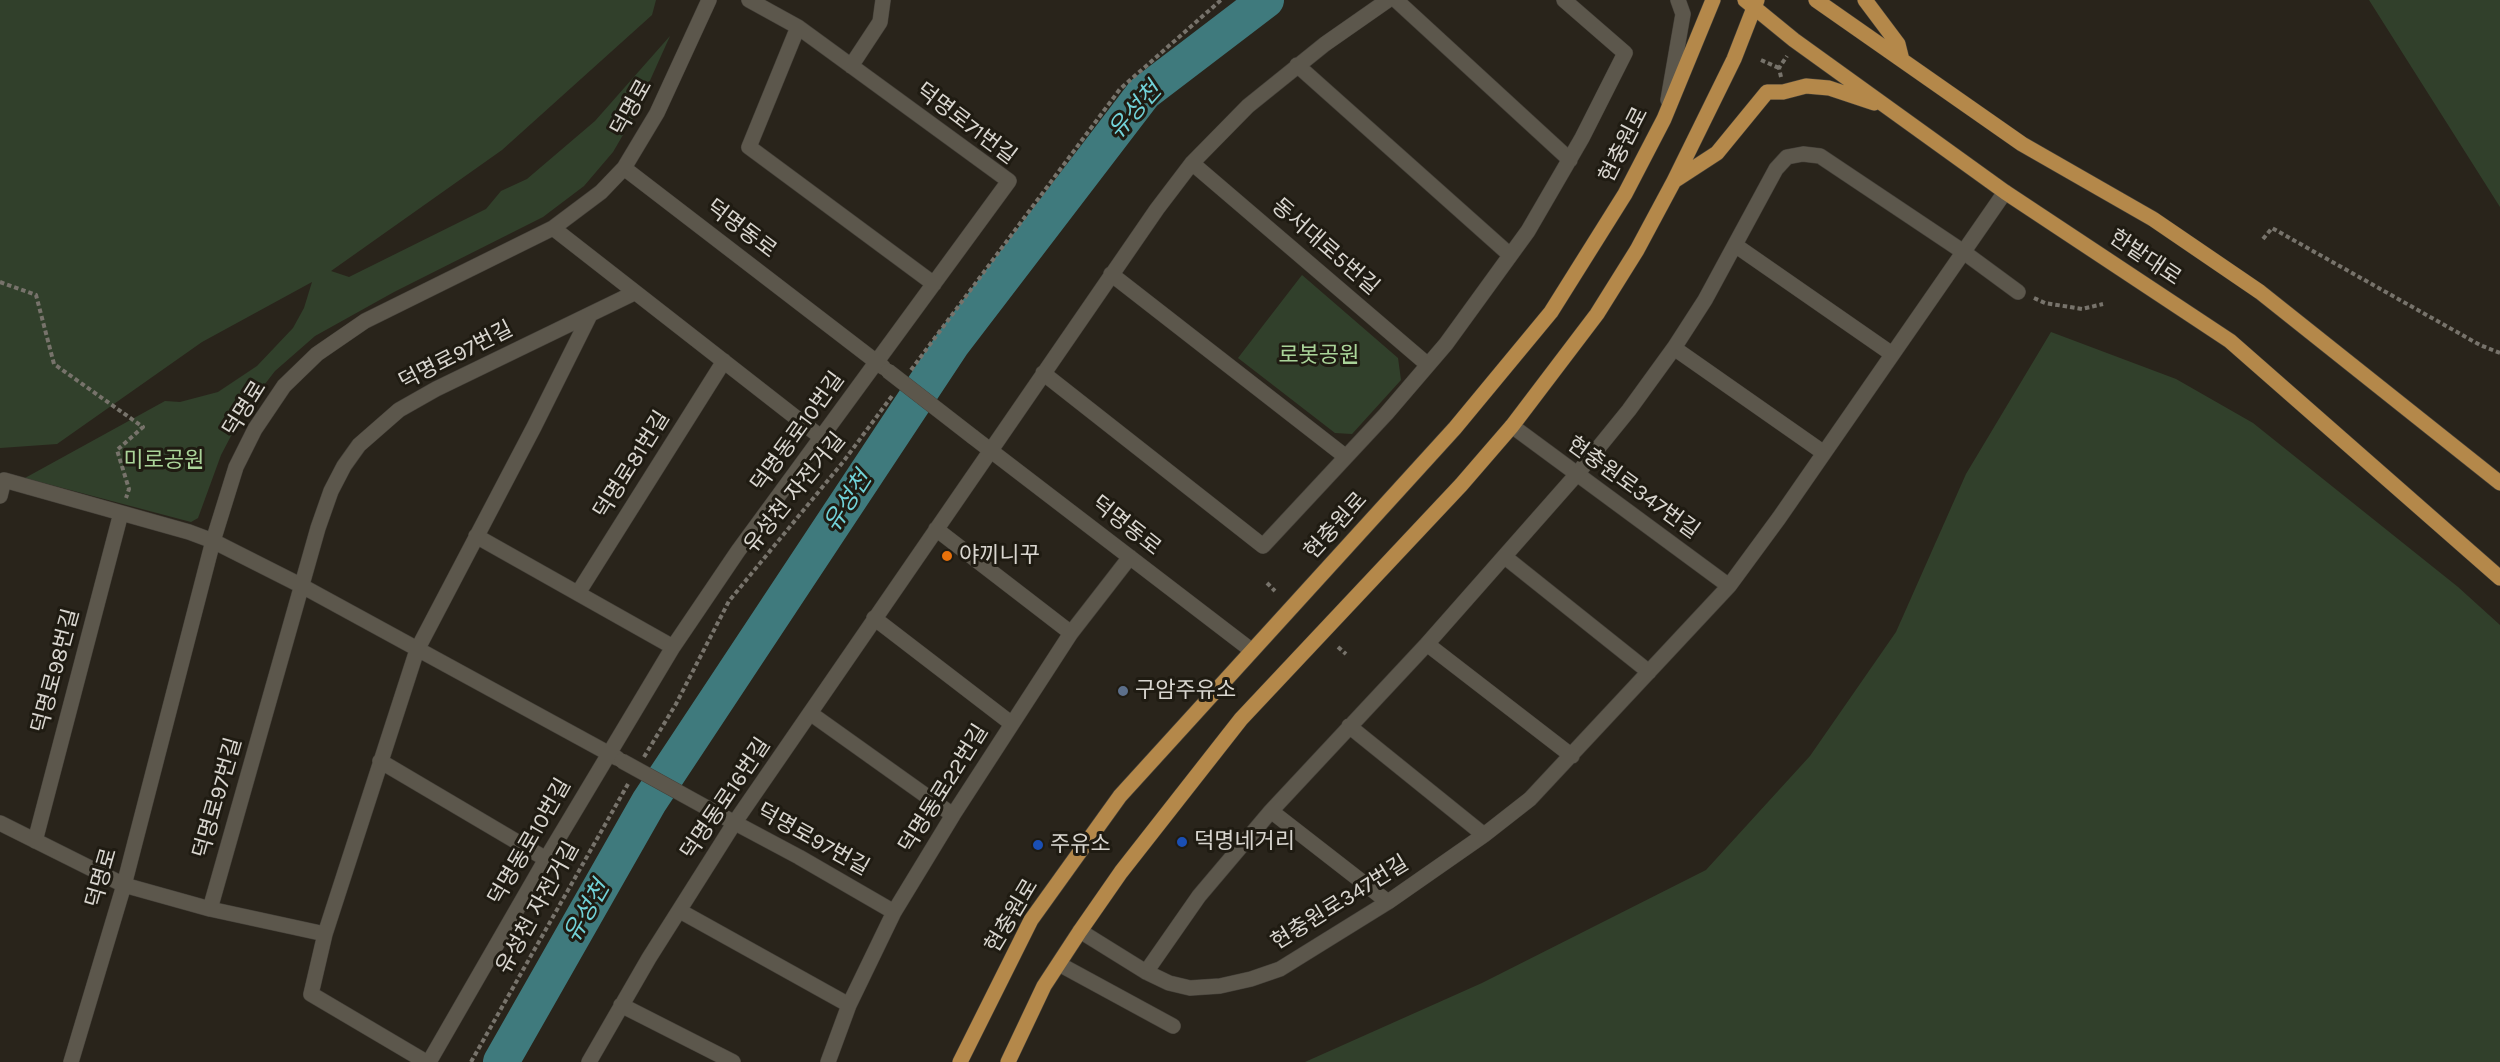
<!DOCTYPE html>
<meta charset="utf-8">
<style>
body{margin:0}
canvas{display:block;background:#29241b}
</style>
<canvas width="2500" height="1062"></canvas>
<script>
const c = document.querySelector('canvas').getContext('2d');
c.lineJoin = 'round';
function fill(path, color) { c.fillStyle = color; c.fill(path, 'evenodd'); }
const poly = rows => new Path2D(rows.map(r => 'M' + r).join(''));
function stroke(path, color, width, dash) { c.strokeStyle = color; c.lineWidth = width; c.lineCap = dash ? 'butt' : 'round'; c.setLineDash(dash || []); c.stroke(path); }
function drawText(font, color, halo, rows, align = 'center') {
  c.font = font + ' Karla,"Noto Sans KR",sans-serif'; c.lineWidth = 6; c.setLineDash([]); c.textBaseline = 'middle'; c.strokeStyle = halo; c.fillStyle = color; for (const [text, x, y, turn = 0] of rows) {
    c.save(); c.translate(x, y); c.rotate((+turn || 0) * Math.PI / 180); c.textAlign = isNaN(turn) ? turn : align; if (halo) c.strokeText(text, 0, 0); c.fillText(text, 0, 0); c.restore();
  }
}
fill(poly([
 [0,0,656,0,652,15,502,150,331,271,349,277,486,209,501,191,527,179,595,121,670,36,634,116,613,152,584,186,543,217,394,292,315,336,275,371,244,411,221,455,198,518,191,522,25,478,165,401,180,402,218,392,257,366,293,328,304,308,312,282,202,342,57,444,0,448],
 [2369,0,2500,0,2500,207],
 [1302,275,1398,358,1401,380,1352,434,1335,433,1238,358],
 [2051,332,2176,379,2253,423,2458,587,2500,625,2500,1062,1305,1062,1482,983,1706,870,1810,756,1896,632,1966,474]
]), '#31402b');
stroke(poly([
 [501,1062,649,802,952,344,1144,93,1266,0]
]), '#3f7a7d', 36);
const minor = poly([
 [1396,0,1570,160],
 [798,27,749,147,934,284],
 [1297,65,1510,255],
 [851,66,880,22,883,0],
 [1668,100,1683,14,1678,0],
 [1192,163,1428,365],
 [624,168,883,367],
 [553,228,822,438],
 [1735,245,1892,354],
 [1111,274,1346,457],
 [1674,348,1824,453],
 [1043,373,1263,546,1386,414,1446,344,1528,231,1582,138,1625,53,1564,0],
 [1512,426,1729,586],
 [973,437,1251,650],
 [0,496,4,480,189,532,213,541,302,586,617,758],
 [936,529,1071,633],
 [476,536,673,647],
 [1505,557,1649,672],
 [578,593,724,361],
 [874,618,1012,724],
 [1427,644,1572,756],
 [810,713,953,815],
 [1349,726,1484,835],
 [380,761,546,859],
 [709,809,799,857,894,912],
 [1271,811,1388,902],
 [0,823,124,885,210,909,325,934],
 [35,841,121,513],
 [210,909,318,528,331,491,344,466,359,445,399,410,436,389,634,293],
 [680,911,849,1005],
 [1080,931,1146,972,1169,983,1190,988,1220,986,1251,979,1280,969,1388,902,1484,835,1530,799,1729,586,1779,518,2005,192],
 [1059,964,1173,1026],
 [1146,972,1199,896,1271,811,1427,644,1577,474,1629,410,1674,348,1705,300,1776,169,1787,157,1803,154,1820,156,1965,253,2018,292],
 [621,1005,733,1062],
 [71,1062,124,885,213,541,236,467,255,429,284,386,317,354,365,321,553,228,601,192,624,168,657,113,709,0],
 [426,1062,311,994,325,934,417,650,534,427,590,315],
 [429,1062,546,859,673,647,738,551,1009,181,798,27,749,0],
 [589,1062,649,958,735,822,1157,209,1192,163,1248,106,1325,44,1388,0],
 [828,1062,849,1005,894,912,953,815,1071,633,1130,557]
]);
const major = poly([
 [1745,0,1794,40,2005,192,2230,341,2500,578],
 [1816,0,2022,144,2153,219,2260,292,2500,483],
 [1865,0,1898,44,1902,60],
 [1674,181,1717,153,1767,92,1783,92,1806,86,1829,88,1874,103],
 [960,1062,1031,920,1120,796,1455,428,1551,312,1625,194,1664,119,1713,0],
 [1008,1062,1044,986,1080,931,1121,872,1241,719,1461,485,1512,426,1597,314,1637,250,1674,181,1734,59,1757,0]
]);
stroke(minor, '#45413a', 16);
stroke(major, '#45413a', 16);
stroke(poly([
 [1761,60,1779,68],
 [1781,77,1779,68,1787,56],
 [2263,239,2272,228,2480,345,2500,353],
 [0,282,36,295,54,364,143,427,117,450,129,489,126,498],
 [2034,298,2045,303,2082,309,2103,304],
 [911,370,1120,89,1221,0],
 [1267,583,1275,591],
 [1338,647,1346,654],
 [644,757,676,704,729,601,843,462,892,396],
 [471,1062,628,784]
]), '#77736b', 4, [4.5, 3]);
stroke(minor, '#5c574c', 15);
stroke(major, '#b4884a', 15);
const minorBridge = poly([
 [888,371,973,437],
 [622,761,709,809]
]);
stroke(minorBridge, '#45413a', 16, []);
stroke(minorBridge, '#5c574c', 15);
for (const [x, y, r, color] of [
 [947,556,6,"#e8710a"],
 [1123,691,6,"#5c6f8a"],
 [1182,842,6,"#1a4fb4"],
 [1038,845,6,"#1a4fb4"]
]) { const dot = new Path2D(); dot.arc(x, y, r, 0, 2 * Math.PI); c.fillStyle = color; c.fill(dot); stroke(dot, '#1f1b12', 2); }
drawText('22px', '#d9d6d0', '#1f1b12', [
 ["덕명로",632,108,-61],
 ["덕명로71번길",966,124,37],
 ["현충원로",1624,145,-63],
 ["덕명동로",741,229,37],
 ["동서대로5번길",1325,247,41],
 ["한밭대로",2145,258,34],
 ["덕명로97번길",456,356,-27],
 ["덕명로",245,409,-58],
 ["덕명동로10번길",798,432,-54],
 ["덕명로81번길",632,465,-58],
 ["현충원로347번길",1633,488,36],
 ["유성천 자전거길",795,493,-51],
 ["덕명동로",1126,526,38],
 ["현충원로",1336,526,-48],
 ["덕명로98번길",56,671,-75],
 ["덕명동로22번길",944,789,-58],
 ["덕명로97번길",218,798,-74],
 ["덕명동로16번길",726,799,-56],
 ["덕명로97번길",813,840,29],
 ["덕명동로10번길",530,842,-60],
 ["덕명로",102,878,-74],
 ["현충원로347번길",1340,903,-32],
 ["유성천 자전거길",538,908,-61],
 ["현충원로",1012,916,-59]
]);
drawText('22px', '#aad499', '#1f1b12', [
 ["로봇공원",1319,356],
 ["미로공원",164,461]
]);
drawText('22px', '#d9d6d0', '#1f1b12', [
 ["야끼니꾸",959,556],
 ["구암주유소",1135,691],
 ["덕명네거리",1194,842],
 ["주유소",1050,845]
], 'left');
drawText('italic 24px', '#72d2d8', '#1f1b12', [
 ["유성천",1135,111,-48],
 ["유성천",848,502,-57],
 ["유성천",587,912,-60]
]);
</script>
